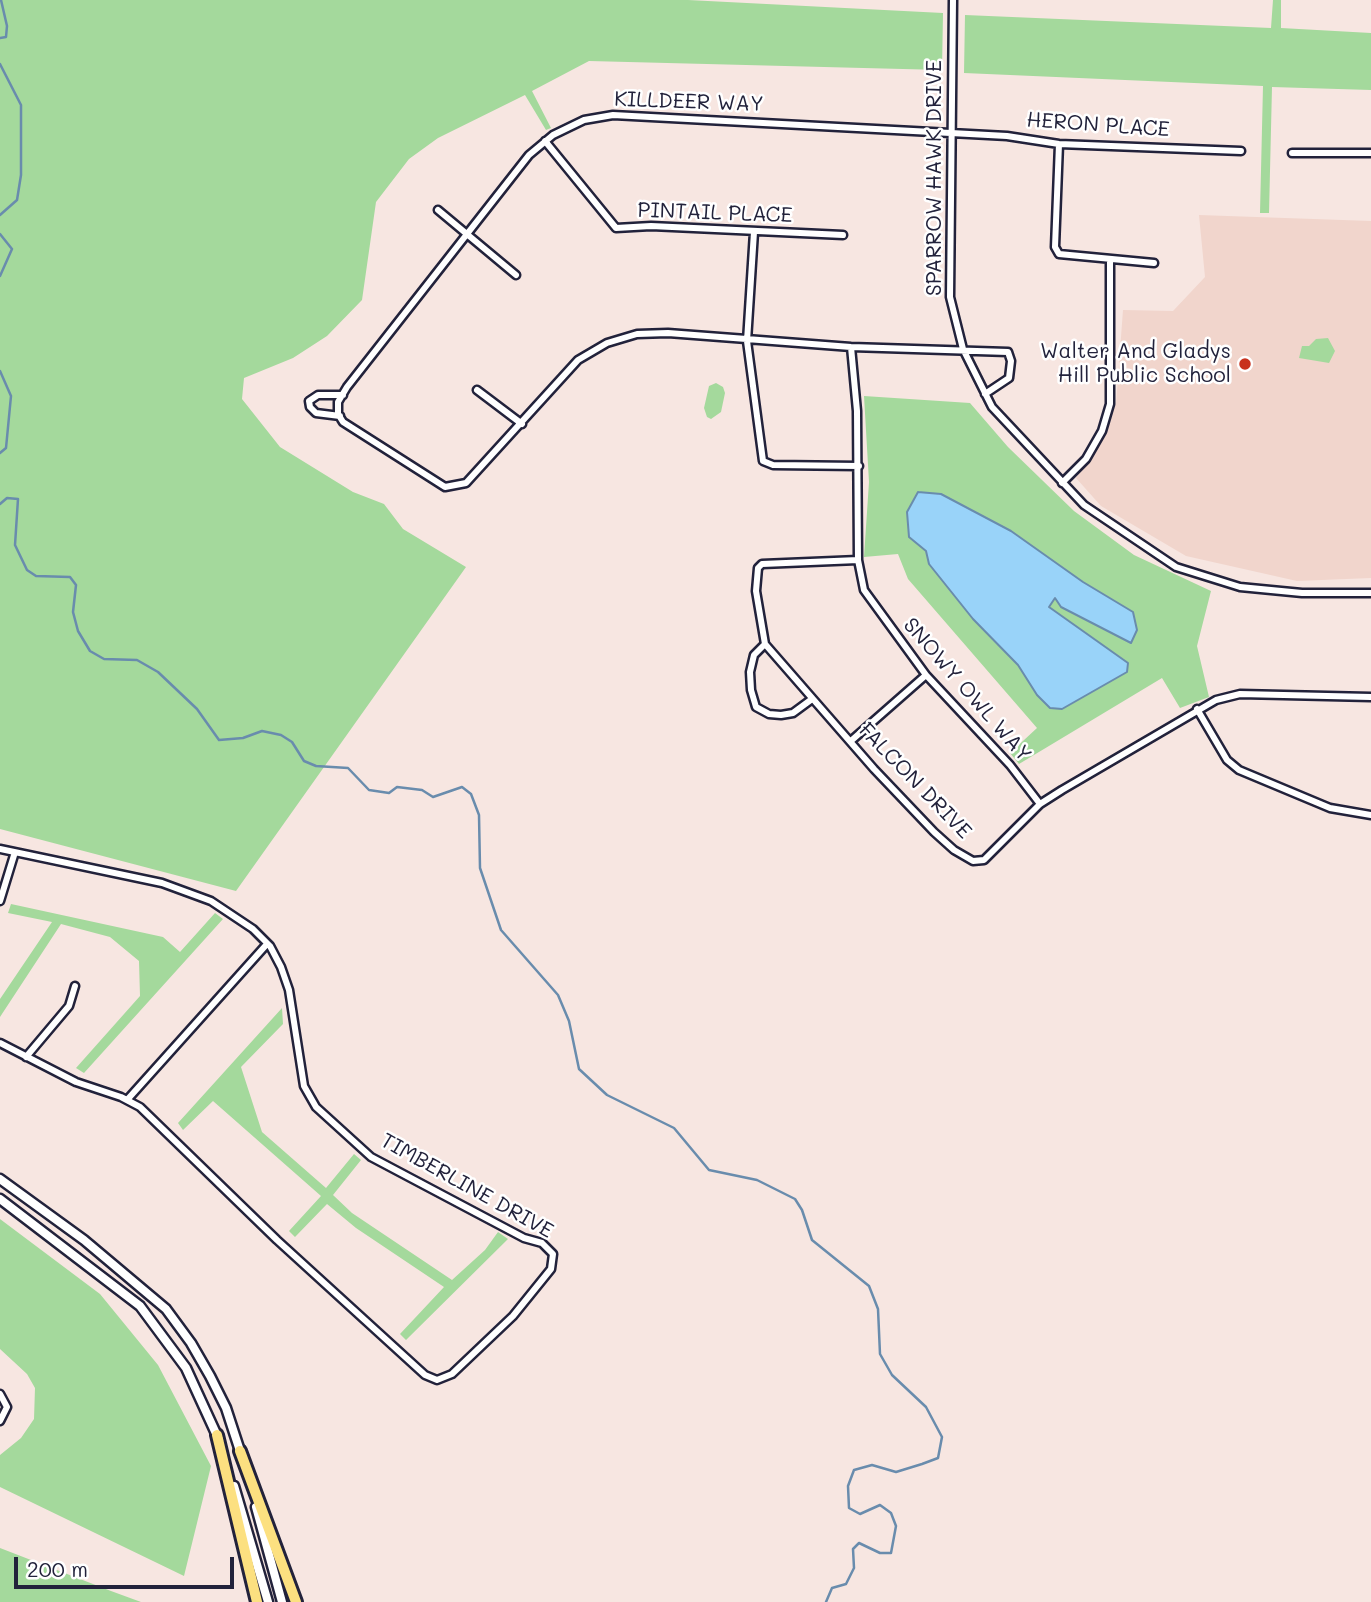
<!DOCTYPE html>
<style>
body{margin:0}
#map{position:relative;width:1371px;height:1602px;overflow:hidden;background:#f7e6e1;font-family:Mali,sans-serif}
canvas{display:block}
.scale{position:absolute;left:14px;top:1557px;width:220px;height:32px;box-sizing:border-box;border:4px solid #22223b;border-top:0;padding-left:9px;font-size:21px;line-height:24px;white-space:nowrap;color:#22223b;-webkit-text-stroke:5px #fff;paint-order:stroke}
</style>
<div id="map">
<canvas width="1371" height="1602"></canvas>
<div class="scale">200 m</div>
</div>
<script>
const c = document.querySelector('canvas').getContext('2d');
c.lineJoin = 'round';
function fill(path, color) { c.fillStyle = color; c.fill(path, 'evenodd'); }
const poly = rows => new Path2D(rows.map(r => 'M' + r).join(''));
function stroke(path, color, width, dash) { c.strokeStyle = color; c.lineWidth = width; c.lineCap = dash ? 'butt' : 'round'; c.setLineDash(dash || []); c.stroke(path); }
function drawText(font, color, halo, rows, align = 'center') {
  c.font = font + ' Mali,sans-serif'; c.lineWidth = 5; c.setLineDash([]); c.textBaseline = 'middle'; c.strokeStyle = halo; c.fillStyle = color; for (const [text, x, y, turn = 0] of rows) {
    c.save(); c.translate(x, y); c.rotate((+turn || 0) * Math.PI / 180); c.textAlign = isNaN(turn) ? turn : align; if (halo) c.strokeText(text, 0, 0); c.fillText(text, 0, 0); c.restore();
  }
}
fill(poly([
 [1199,215,1371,221,1371,578,1297,581,1186,556,1101,506,1076,478,1116,404,1123,310,1173,311,1205,277]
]), '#f1d5cc');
fill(poly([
 [0,0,688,0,943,13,942,70,589,61,532,91,551,128,546,130,525,95,438,138,409,159,376,202,362,300,327,336,293,358,244,378,242,399,280,447,353,492,384,504,403,529,466,567,236,891,0,829],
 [1273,0,1281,0,1281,28,1371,33,1371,90,1272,87,1269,213,1260,213,1263,86,964,73,965,15,1271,28],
 [1328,338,1335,351,1329,363,1299,358,1302,346,1309,346,1316,339],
 [716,383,723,387,725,393,721,412,711,419,707,417,704,408,709,386],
 [864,396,970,403,1008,447,1074,511,1134,555,1211,591,1197,646,1209,697,1180,708,1162,678,1019,764,1010,753,1037,728,908,579,898,554,864,557,869,482],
 [11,904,163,937,180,952,215,913,223,919,84,1073,76,1068,140,996,139,961,110,937,61,924,0,1017,0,999,52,922,8,913],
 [282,1008,283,1024,241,1067,262,1132,326,1188,354,1154,361,1160,333,1195,352,1213,452,1280,485,1250,498,1232,508,1239,406,1340,400,1334,444,1287,356,1228,327,1204,295,1237,289,1231,321,1196,213,1101,183,1130,178,1123],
 [0,1219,100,1294,158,1365,211,1466,184,1576,0,1487,0,1455,21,1438,34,1419,35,1388,27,1374,0,1349],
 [0,1548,111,1591,141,1602,0,1602]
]), '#a4d99c');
const water = poly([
 [918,492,941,494,1011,531,1083,582,1133,612,1137,630,1131,643,1061,607,1055,598,1049,607,1128,663,1127,672,1062,709,1050,708,1037,695,1018,665,973,619,929,564,926,551,909,537,907,512,918,492]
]);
fill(water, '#99d3f9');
stroke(water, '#698cad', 2);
stroke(poly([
 [0,38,6,37,7,26,1,0],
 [0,64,21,105,21,175,17,200,0,215],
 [0,234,12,249,0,276],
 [0,371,11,396,6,448,0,453],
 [0,504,7,498,18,499,15,545,27,570,36,576,70,577,76,585,73,612,78,631,90,651,104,659,137,660,158,672,197,709,219,740,243,738,262,731,281,735,292,742,304,761,316,766,348,768,369,790,389,793,397,787,422,790,433,797,462,787,471,794,479,815,480,868,501,930,558,995,569,1021,579,1069,607,1095,674,1128,709,1170,757,1180,795,1199,802,1210,812,1240,869,1286,878,1309,880,1354,892,1375,926,1407,942,1437,938,1458,922,1464,896,1472,872,1465,854,1470,848,1486,849,1508,860,1514,880,1505,891,1513,896,1526,891,1553,880,1553,859,1543,853,1549,854,1568,846,1584,832,1588,826,1602]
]), '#698cad', 2.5);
const street = poly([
 [953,0,950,297,963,349,992,407,1084,505,1176,567,1240,587,1302,593,1371,593],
 [545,141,616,228,651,226,843,235],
 [1059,144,1055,247,1059,254,1154,263],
 [1292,153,1371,153],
 [438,210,516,275],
 [754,232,747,341,763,461,773,465,859,466],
 [851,347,857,411,858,560,864,590,926,675,1010,765,1040,804],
 [477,390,522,424],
 [985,394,1009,378,1011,361,1008,352,851,347,668,333,637,334,607,343,578,360,466,483,445,487,343,422,338,414,338,402,347,387,529,155,553,135,584,120,613,115,1007,136,1059,144,1241,151],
 [340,416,316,413,310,407,309,401,318,395,343,395],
 [1062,483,1086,459,1102,431,1110,404,1110,260],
 [858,560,762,564,758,568,756,591,765,644,874,769,934,832,954,850,973,861,984,860,1040,804,1062,790,1216,700,1240,694,1371,697],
 [765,644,754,655,750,672,751,690,756,707,769,714,781,715,793,713,812,699],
 [1197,709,1227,760,1239,770,1330,808,1371,815],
 [852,740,926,675],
 [0,849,162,883,211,901,253,929,270,946,281,967,289,990,304,1086,316,1107,371,1157,524,1238,542,1243,553,1254,551,1269,513,1316,452,1374,437,1380,425,1375,277,1240,140,1107,121,1097,76,1082,0,1043],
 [0,901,15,852],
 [26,1057,69,1006,75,986],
 [127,1100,267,944],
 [0,1394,7,1407,0,1421]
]);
const secondary = poly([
 [0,1179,84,1240,166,1309,191,1343,210,1376,226,1408,241,1454],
 [0,1199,140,1306,186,1368,219,1440],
 [234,1486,268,1602],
 [256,1507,282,1602]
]);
const highway = poly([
 [217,1435,257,1602],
 [240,1451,296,1602]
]);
stroke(street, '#22223b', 11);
stroke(secondary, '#22223b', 13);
stroke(highway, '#22223b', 16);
stroke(street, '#fff', 6);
stroke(secondary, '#fff', 8);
stroke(highway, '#fce080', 10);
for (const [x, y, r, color] of [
 [1245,364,7,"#c8321e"]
]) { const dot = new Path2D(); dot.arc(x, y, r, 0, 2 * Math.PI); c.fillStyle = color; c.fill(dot); stroke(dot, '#fff', 2.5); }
drawText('21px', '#22223b', '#fff', [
 ["KILLDEER WAY",689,102,2],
 ["HERON PLACE",1098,125,4],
 ["SPARROW HAWK DRIVE",935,178,-90],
 ["PINTAIL PLACE",715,213,2],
 ["SNOWY OWL WAY",967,690,49],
 ["FALCON DRIVE",915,781,46],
 ["TIMBERLINE DRIVE",467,1186,29]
]);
drawText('21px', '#22223b', '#fff', [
 ["Walter And Gladys",1231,352],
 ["Hill Public School",1231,376]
], 'right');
</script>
